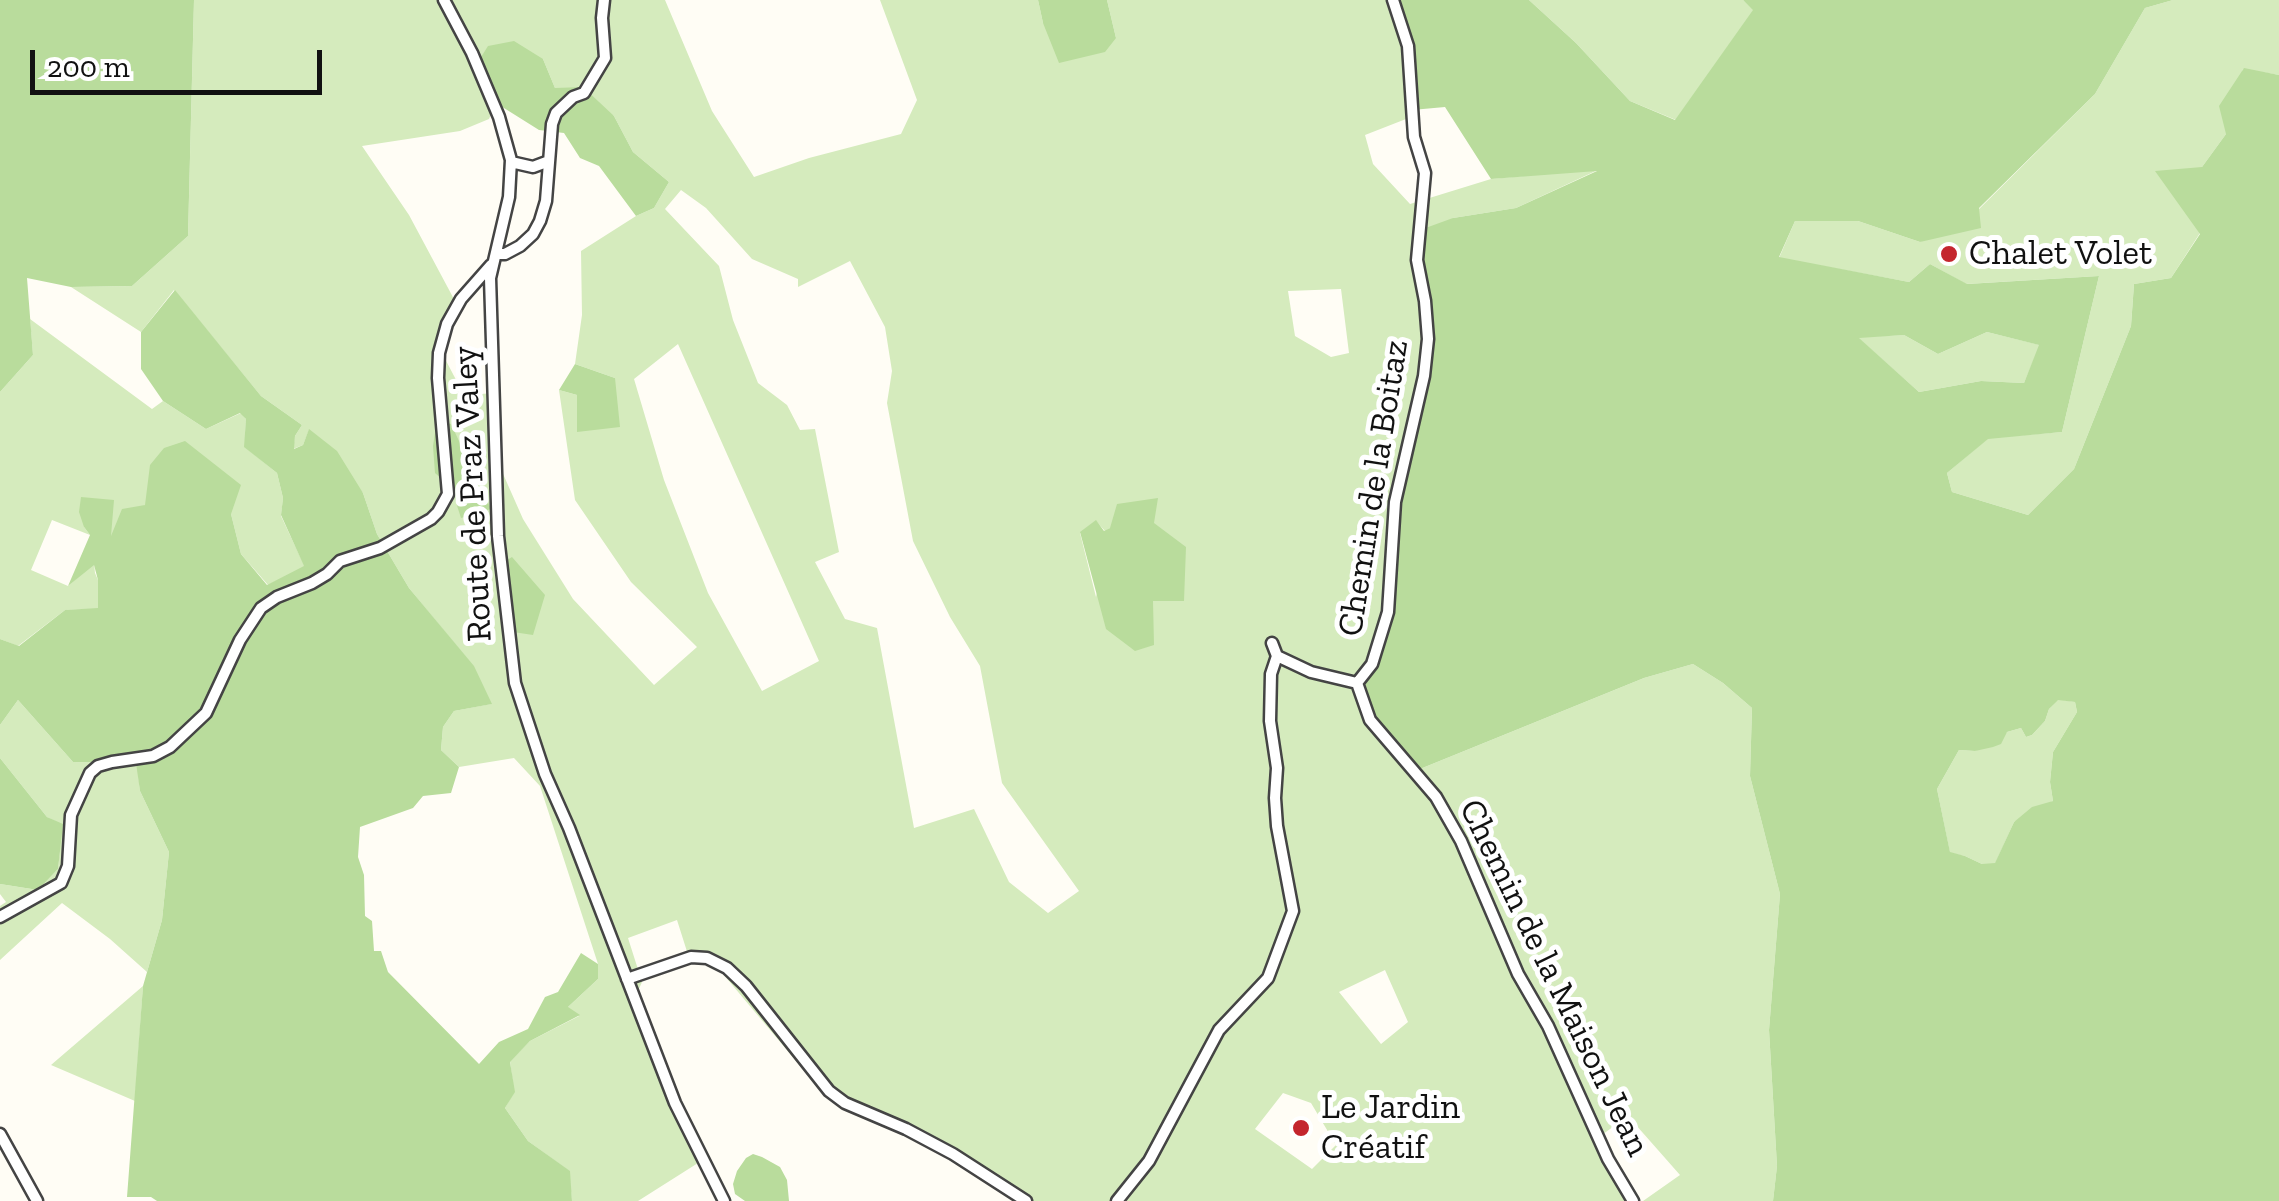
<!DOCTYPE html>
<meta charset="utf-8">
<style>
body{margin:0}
#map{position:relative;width:2279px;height:1201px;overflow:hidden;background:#fffdf5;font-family:"Zilla Slab",serif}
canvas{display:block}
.scale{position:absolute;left:30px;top:50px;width:292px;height:45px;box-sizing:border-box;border:5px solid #111;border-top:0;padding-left:12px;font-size:30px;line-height:35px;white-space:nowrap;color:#111;-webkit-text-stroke:8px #fff;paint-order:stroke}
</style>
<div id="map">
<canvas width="2279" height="1201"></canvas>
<div class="scale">200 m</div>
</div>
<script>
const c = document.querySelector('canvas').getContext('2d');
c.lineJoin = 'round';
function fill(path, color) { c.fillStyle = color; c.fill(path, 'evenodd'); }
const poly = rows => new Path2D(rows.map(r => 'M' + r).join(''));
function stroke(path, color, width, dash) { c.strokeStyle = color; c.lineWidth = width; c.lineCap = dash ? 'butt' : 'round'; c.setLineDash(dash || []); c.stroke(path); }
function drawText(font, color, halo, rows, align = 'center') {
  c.font = font + ' "Zilla Slab",serif'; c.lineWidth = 10; c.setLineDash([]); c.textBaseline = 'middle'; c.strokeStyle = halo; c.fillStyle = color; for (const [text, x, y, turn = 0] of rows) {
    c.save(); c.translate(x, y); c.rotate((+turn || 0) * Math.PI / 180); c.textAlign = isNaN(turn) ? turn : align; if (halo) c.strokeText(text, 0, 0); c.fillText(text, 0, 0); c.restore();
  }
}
fill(poly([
 [194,0,665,0,712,111,754,177,809,158,901,134,917,100,880,0,1038,0,1043,23,1116,38,1107,0,1393,0,1408,46,1412,110,1406,119,1365,135,1373,164,1410,204,1491,179,1600,169,1516,208,1453,218,1425,300,1415,771,1644,678,1693,664,1723,683,1752,708,1750,776,1780,894,1769,1030,1777,1166,1773,1201,1643,1201,1680,1175,1628,1116,1599,1137,1637,1201,1017,1201,959,1164,904,1134,840,1107,823,1093,723,974,705,961,690,961,677,920,628,938,642,982,638,991,640,1002,679,1102,707,1161,698,1163,638,1201,572,1201,569,1171,528,1141,505,1108,514,1092,510,1061,530,1041,579,1016,567,1008,598,979,598,964,540,786,514,758,459,767,441,750,443,727,454,711,491,704,473,666,409,588,377,534,363,493,309,430,303,445,293,449,295,436,302,425,261,396,174,290,141,332,71,287,132,286,188,236],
 [543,59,555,88,614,116,633,152,669,182,654,208,636,216,581,251,582,315,575,364,615,378,577,395,559,390,575,500,631,582,697,647,654,685,573,599,523,519,500,467,496,393,464,395,443,355,455,301,409,215,362,146,460,131,489,119,496,103],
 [681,190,706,208,752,259,798,279,798,287,850,261,885,327,892,371,887,403,913,541,950,617,980,666,1002,783,1079,891,1048,913,1009,882,974,809,914,828,877,628,845,619,815,562,839,552,815,429,800,430,787,405,758,383,733,320,719,266,665,209],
 [1341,289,1349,353,1331,357,1295,336,1288,291],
 [678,344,819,661,762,691,708,593,664,480,634,379],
 [1096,521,1105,531,1110,528,1096,597,1080,533],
 [1385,970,1408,1022,1381,1044,1339,992],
 [1283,1093,1311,1103,1336,1145,1312,1169,1255,1129],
 [1529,0,1743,0,1754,10,1676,120,1630,101,1576,43],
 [2173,0,2279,0,2279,75,2243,69,2226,134,2202,167,2200,233,2171,278,2134,284,2131,326,2074,469,2028,515,1952,492,1947,473,1988,438,2062,432,2099,276,1966,284,1930,264,1909,282,1779,258,1795,221,1858,221,1920,242,1979,209,2095,94,2145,8],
 [30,319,152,409,163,401,206,429,241,413,246,419,245,447,277,473,283,498,281,516,305,567,268,585,241,554,231,514,145,505,109,540,113,501,84,527,90,535,52,520,31,570,68,586,94,563,95,573,98,580,98,609,65,610,18,646,0,639,0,392,33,355],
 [1987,332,2040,345,2024,383,1981,381,1919,392,1857,337,1904,335,1938,354],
 [2058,699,2075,702,2077,712,2053,752,2050,782,2053,801,2014,822,1995,864,1982,864,1965,856,1950,853,1937,789,1959,750,1975,751,2007,732,2021,728,2026,737,2032,735,2045,721,2049,709],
 [18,700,73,762,137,763,140,791,169,852,162,920,147,972,110,939,62,903,0,960,0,906,6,902,0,894,0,884,38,890,58,869,62,825,47,817,0,758,0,725],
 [143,986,135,1101,51,1065]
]), '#d5ebbd');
fill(poly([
 [0,0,194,0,188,236,132,286,71,287,27,278,33,355,0,392],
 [1038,0,1107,0,1116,38,1105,52,1059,63,1043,23],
 [1393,0,1529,0,1576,43,1630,101,1675,120,1753,10,1743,0,2173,0,2145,8,2095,94,1979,208,1981,228,1920,242,1858,221,1795,221,1779,257,1909,282,1930,264,1967,284,2099,276,2062,432,1988,439,1947,473,1952,492,2028,515,2074,469,2131,326,2134,284,2171,278,2200,234,2155,171,2202,167,2226,134,2219,106,2244,68,2279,75,2279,1201,1773,1201,1777,1166,1769,1030,1780,894,1750,776,1752,708,1723,683,1693,664,1644,678,1415,771,1370,720,1357,683,1380,643,1395,502,1428,339,1420,230,1453,218,1516,208,1597,171,1491,179,1445,107,1412,110,1408,46],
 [1987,332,2039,345,2024,383,1981,381,1919,392,1859,338,1904,335,1938,354],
 [2058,700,2075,702,2077,712,2053,752,2050,782,2053,801,2032,807,2014,822,1995,863,1982,864,1965,856,1950,852,1937,789,1959,750,1975,751,1993,747,2001,744,2007,732,2021,728,2026,737,2032,735,2045,721,2049,709],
 [514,41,543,59,555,88,583,87,614,116,633,152,669,182,654,208,636,216,599,166,580,158,564,133,539,130,496,103,478,62,488,46],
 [175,290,261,396,302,425,295,436,294,449,303,445,309,429,337,451,363,493,377,534,409,588,474,666,492,704,454,711,443,727,441,750,459,767,451,793,423,796,413,808,360,827,358,857,364,875,365,916,372,921,374,951,381,951,388,972,479,1064,499,1042,528,1029,545,997,558,992,581,953,598,964,598,979,568,1007,580,1015,530,1041,510,1062,515,1092,505,1108,528,1141,570,1171,572,1201,157,1201,151,1197,127,1197,143,986,162,920,169,852,140,791,136,763,73,762,18,700,0,725,0,639,19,646,65,610,98,608,98,580,94,565,68,586,90,535,84,527,79,512,81,497,114,500,111,536,122,509,145,505,150,465,164,448,185,441,241,485,231,514,241,554,267,585,304,566,281,515,283,498,277,473,244,447,246,419,240,413,206,429,163,401,141,369,141,332],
 [575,364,615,378,620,427,577,432,577,395,559,390],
 [437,420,451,424,491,509,461,518,451,487,435,473,433,446],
 [1158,498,1154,523,1186,547,1184,601,1153,601,1154,645,1135,651,1106,629,1080,532,1096,520,1104,531,1110,528,1117,504],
 [512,557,545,595,533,635,513,632,504,562],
 [0,758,47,817,63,824,58,869,38,890,0,884],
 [753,1154,762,1157,780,1167,787,1180,789,1201,745,1201,735,1194,733,1184,737,1171,746,1158]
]), '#b9dc9c');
const minor = poly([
 [444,0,472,53,499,117,511,160,509,197,490,278,498,536,515,683,545,774,569,828,675,1103,724,1201],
 [511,162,533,167,549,161],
 [496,254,505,254,520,246,533,234,540,221,546,201,552,124,556,113,573,97,584,93,605,58,602,18,604,0],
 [1277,656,1311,672,1357,683],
 [1357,683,1372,664,1388,612,1395,502,1424,376,1428,339,1425,301,1417,260,1425,173,1414,137,1408,46,1393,0],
 [1357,683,1370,720,1436,797,1461,841,1518,974,1548,1026,1608,1159,1633,1201],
 [0,917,61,883,68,866,71,815,90,773,98,766,112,762,153,756,170,747,206,713,240,640,261,608,277,597,312,583,327,574,340,561,380,548,431,519,438,512,448,494,438,378,439,353,447,324,461,299,491,265],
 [627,979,691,957,707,958,727,968,746,986,829,1091,845,1103,906,1129,953,1154,1026,1201],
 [0,1134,37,1201],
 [1117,1201,1149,1161,1219,1030,1268,978,1293,911,1277,826,1275,798,1277,768,1270,721,1271,674,1277,656,1272,643]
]);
stroke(minor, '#444', 15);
stroke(minor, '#fff', 10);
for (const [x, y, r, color] of [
 [1949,254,10,"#c4262e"],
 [1301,1128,10,"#c4262e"]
]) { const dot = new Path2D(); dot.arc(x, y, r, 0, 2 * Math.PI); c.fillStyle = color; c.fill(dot); stroke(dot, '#fff', 4); }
drawText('35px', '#111', '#fff', [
 ["Chalet Volet",1969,254],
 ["Le Jardin",1321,1108],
 ["Créatif",1321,1148]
], 'left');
drawText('35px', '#111', '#fff', [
 ["Chemin de la Boitaz",1374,488,-81],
 ["Route de Praz Valey",473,494,-93],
 ["Chemin de la Maison Jean",1554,978,64]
]);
</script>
